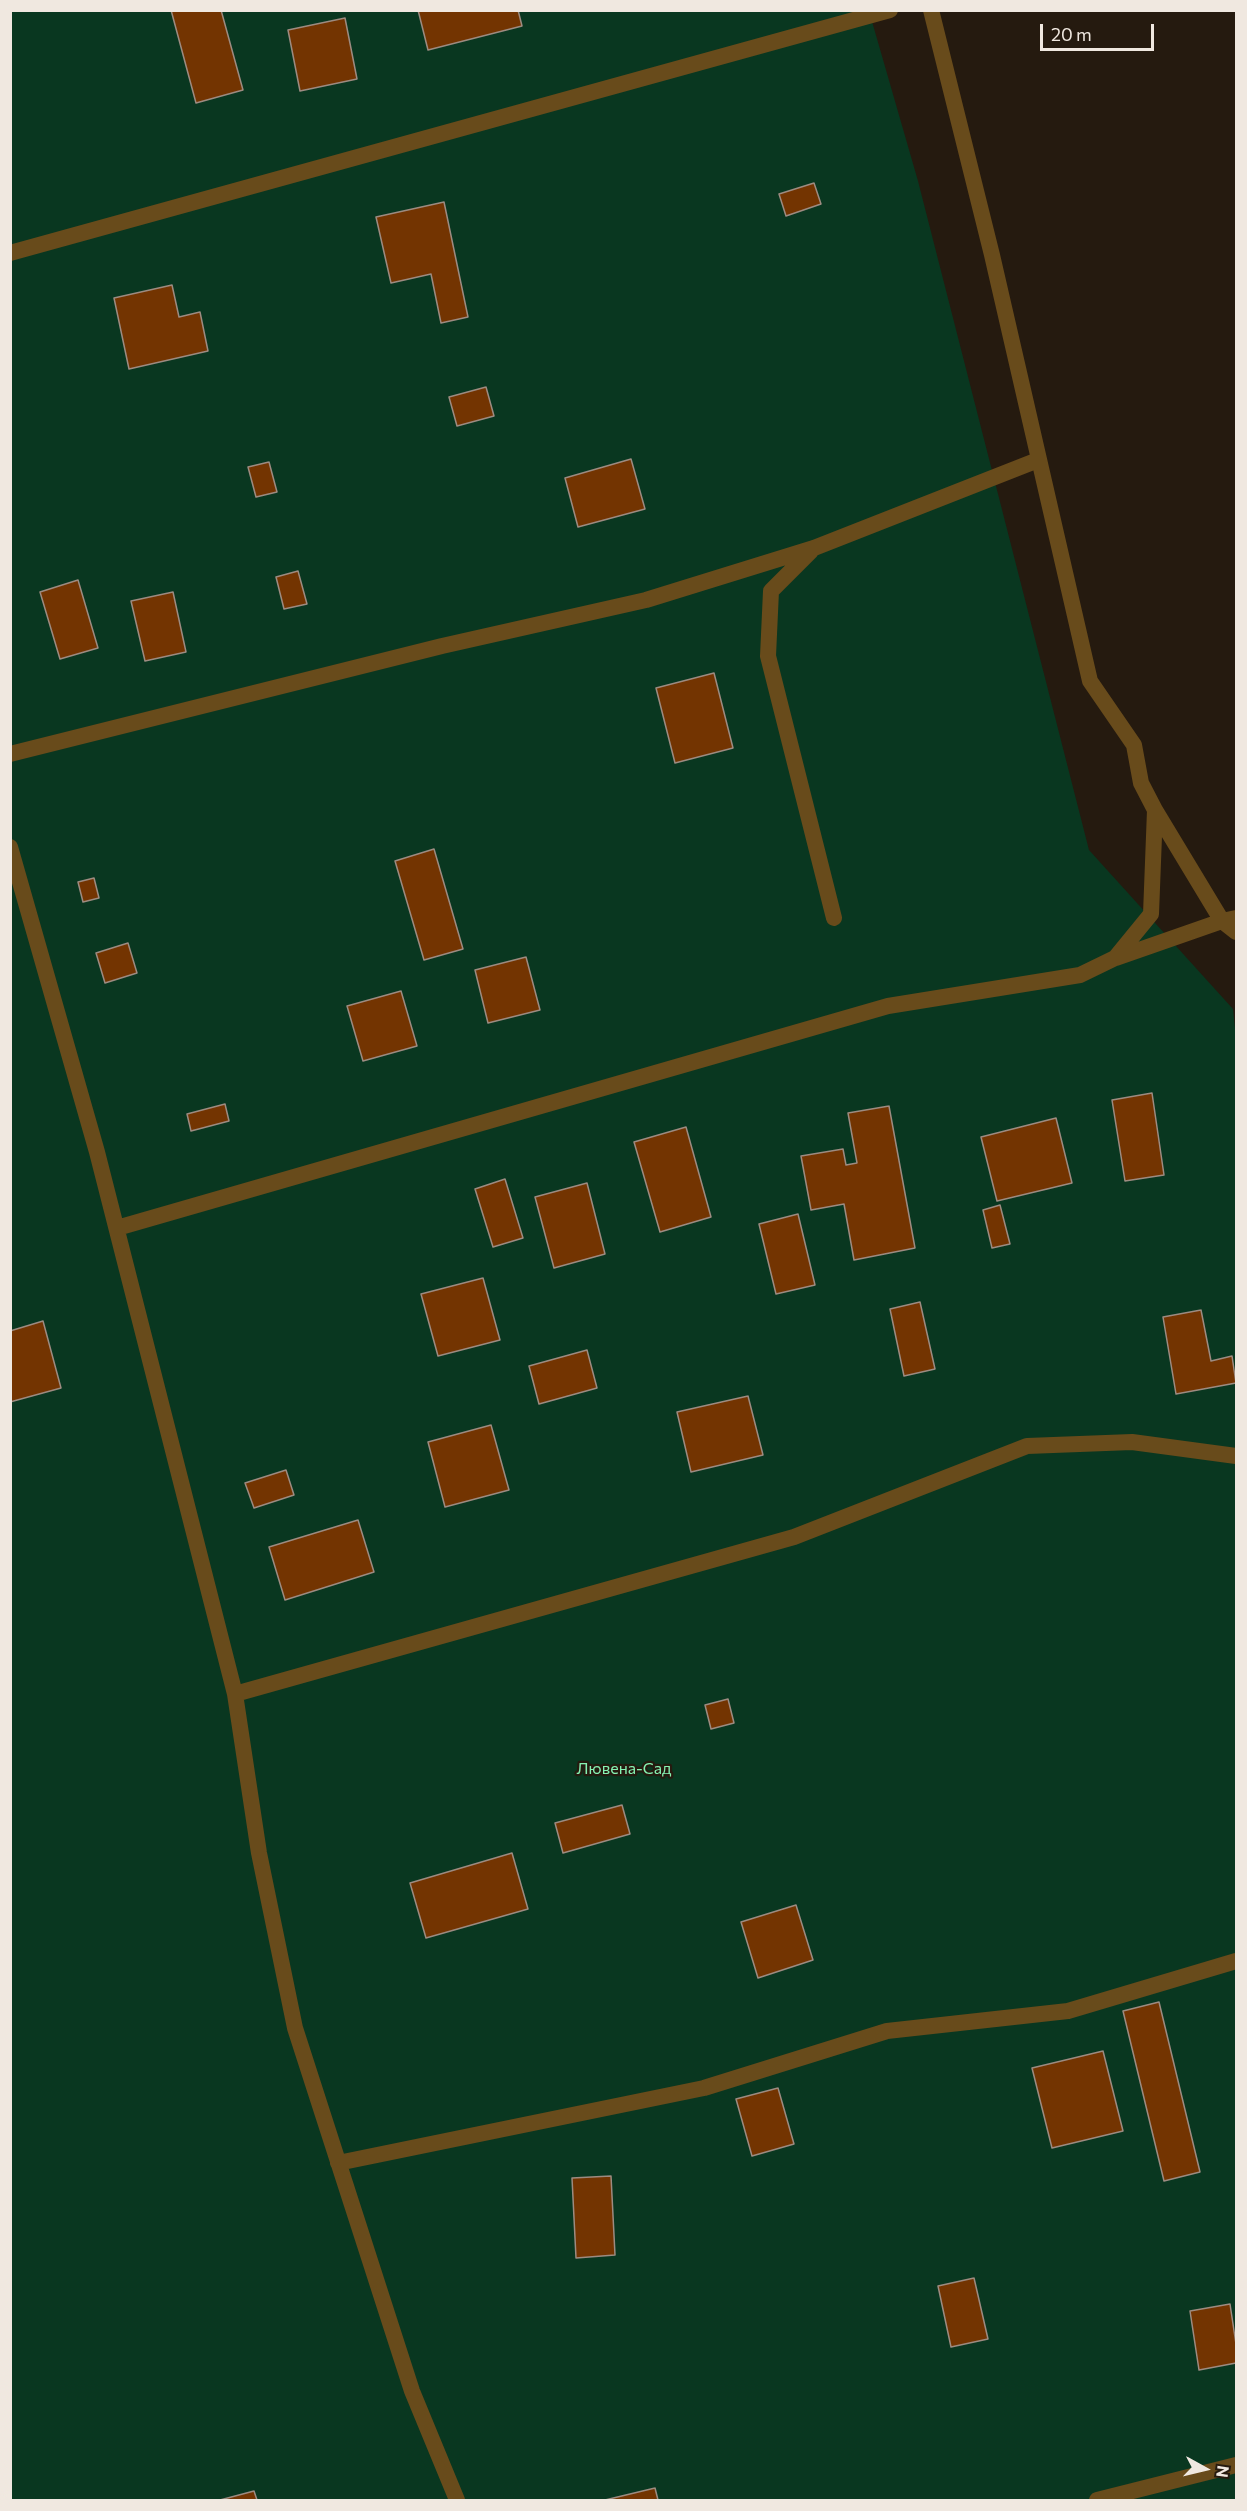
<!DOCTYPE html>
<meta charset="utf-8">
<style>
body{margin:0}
#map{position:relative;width:1247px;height:2511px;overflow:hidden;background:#251a0f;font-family:Commissioner,sans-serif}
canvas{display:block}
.frame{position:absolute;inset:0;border:12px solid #f0e8e0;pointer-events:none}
.north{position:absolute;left:1175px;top:2439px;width:60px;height:60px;-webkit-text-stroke:4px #251a0f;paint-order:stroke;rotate:98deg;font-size:16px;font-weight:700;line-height:24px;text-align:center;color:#f0e8e0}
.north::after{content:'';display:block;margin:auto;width:21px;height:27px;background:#f0e8e0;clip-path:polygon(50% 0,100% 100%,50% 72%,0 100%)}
.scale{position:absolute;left:1040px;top:24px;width:114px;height:27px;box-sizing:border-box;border:3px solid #f0e8e0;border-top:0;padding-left:8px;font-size:18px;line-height:21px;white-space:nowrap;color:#f0e8e0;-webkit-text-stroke:4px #251a0f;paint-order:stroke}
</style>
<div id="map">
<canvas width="1247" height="2511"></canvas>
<div class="frame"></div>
<div class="north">N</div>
<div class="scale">20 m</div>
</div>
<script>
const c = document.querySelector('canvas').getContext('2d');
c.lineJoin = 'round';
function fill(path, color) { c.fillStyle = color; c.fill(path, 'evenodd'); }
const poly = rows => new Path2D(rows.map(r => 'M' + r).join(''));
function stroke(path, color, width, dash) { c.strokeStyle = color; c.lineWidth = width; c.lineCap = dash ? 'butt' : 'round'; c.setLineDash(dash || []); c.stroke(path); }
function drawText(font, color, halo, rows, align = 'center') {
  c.font = font + ' Commissioner,sans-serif'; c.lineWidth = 4.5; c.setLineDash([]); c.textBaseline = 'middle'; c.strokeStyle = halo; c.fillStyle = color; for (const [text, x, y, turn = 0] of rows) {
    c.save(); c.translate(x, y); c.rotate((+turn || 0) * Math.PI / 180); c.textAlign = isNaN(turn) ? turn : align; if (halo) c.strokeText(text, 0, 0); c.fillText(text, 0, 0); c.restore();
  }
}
fill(poly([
 [11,11,869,11,918,181,1089,850,1233,1009,1236,1038,1236,2500,11,2500]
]), '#093720');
const building = poly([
 [171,10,221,10,243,90,196,103,171,10],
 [418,10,518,10,522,26,428,50,418,10],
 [345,18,357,79,300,91,288,30,345,18],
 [814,183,821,204,786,216,779,194,814,183],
 [444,202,468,317,441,323,431,274,391,283,376,217,444,202],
 [172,285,179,317,200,312,208,351,129,369,114,298,172,285],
 [486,387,494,416,457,426,449,397,486,387],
 [631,459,645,509,578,527,565,478,631,459],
 [269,462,277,492,256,497,248,467,269,462],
 [298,571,307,604,284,609,276,577,298,571],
 [78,580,98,648,60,659,40,592,78,580],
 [173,592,186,652,145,661,131,601,173,592],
 [714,673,733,748,675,763,656,688,714,673],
 [434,849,463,949,424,960,395,861,434,849],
 [94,878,99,898,83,902,78,882,94,878],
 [128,943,137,973,105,983,96,953,128,943],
 [526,957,540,1010,488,1023,475,970,526,957],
 [401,991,417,1046,363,1061,347,1006,401,991],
 [1152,1093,1164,1175,1125,1181,1112,1100,1152,1093],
 [225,1104,229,1121,191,1131,187,1114,225,1104],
 [889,1106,915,1248,854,1260,844,1204,811,1210,801,1156,843,1149,846,1165,857,1163,848,1113,889,1106],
 [1056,1118,1072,1183,997,1201,981,1137,1056,1118],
 [686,1127,711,1217,660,1232,634,1142,686,1127],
 [505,1179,523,1238,493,1247,475,1189,505,1179],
 [587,1183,605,1254,554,1268,535,1197,587,1183],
 [1000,1205,1010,1244,992,1248,983,1210,1000,1205],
 [798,1214,815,1285,776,1294,759,1224,798,1214],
 [483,1278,500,1340,438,1356,421,1294,483,1278],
 [920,1302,935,1369,904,1376,890,1309,920,1302],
 [1201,1310,1211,1361,1232,1356,1236,1383,1176,1394,1163,1317,1201,1310],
 [43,1321,61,1388,10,1402,10,1331,43,1321],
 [587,1350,597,1388,539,1404,529,1366,587,1350],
 [748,1396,763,1455,691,1472,677,1412,748,1396],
 [491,1425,509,1490,445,1507,428,1442,491,1425],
 [286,1470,294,1495,254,1508,245,1483,286,1470],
 [358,1520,374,1572,285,1600,269,1547,358,1520],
 [728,1699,734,1723,711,1729,705,1705,728,1699],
 [622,1805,630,1834,563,1853,555,1823,622,1805],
 [512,1853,528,1909,426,1938,410,1883,512,1853],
 [796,1905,813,1960,758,1978,741,1922,796,1905],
 [1159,2002,1200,2172,1164,2181,1123,2011,1159,2002],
 [1103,2051,1123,2131,1052,2148,1032,2068,1103,2051],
 [778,2088,794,2144,752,2156,736,2099,778,2088],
 [611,2176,615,2255,576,2258,572,2178,611,2176],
 [974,2278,988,2339,951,2347,938,2286,974,2278],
 [1230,2304,1236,2344,1236,2363,1199,2370,1190,2311,1230,2304],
 [655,2488,658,2500,605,2500,655,2488],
 [254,2491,257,2500,220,2500,254,2491]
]);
fill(building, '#733401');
stroke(building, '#9d8b81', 1.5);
stroke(poly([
 [10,253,890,10],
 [811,551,771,591,768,656,834,918],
 [10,754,442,646,646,600,814,548,1038,460],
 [1155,810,1222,921,1236,918],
 [10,847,97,1152,235,1694,259,1853,295,2028,412,2391,457,2500],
 [1116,958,1222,921,1236,932],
 [117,1228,888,1006,1080,975,1115,958,1151,914,1155,810,1141,783,1134,745,1090,681,992,255,931,10],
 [235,1694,794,1537,1027,1446,1132,1442,1236,1456],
 [338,2163,704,2088,887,2031,1068,2011,1236,1961],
 [1097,2500,1236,2465]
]), '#684b1b', 16);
drawText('16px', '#86f2b2', '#251a0f', [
 ["Лювена-Сад",624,1769]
]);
</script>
